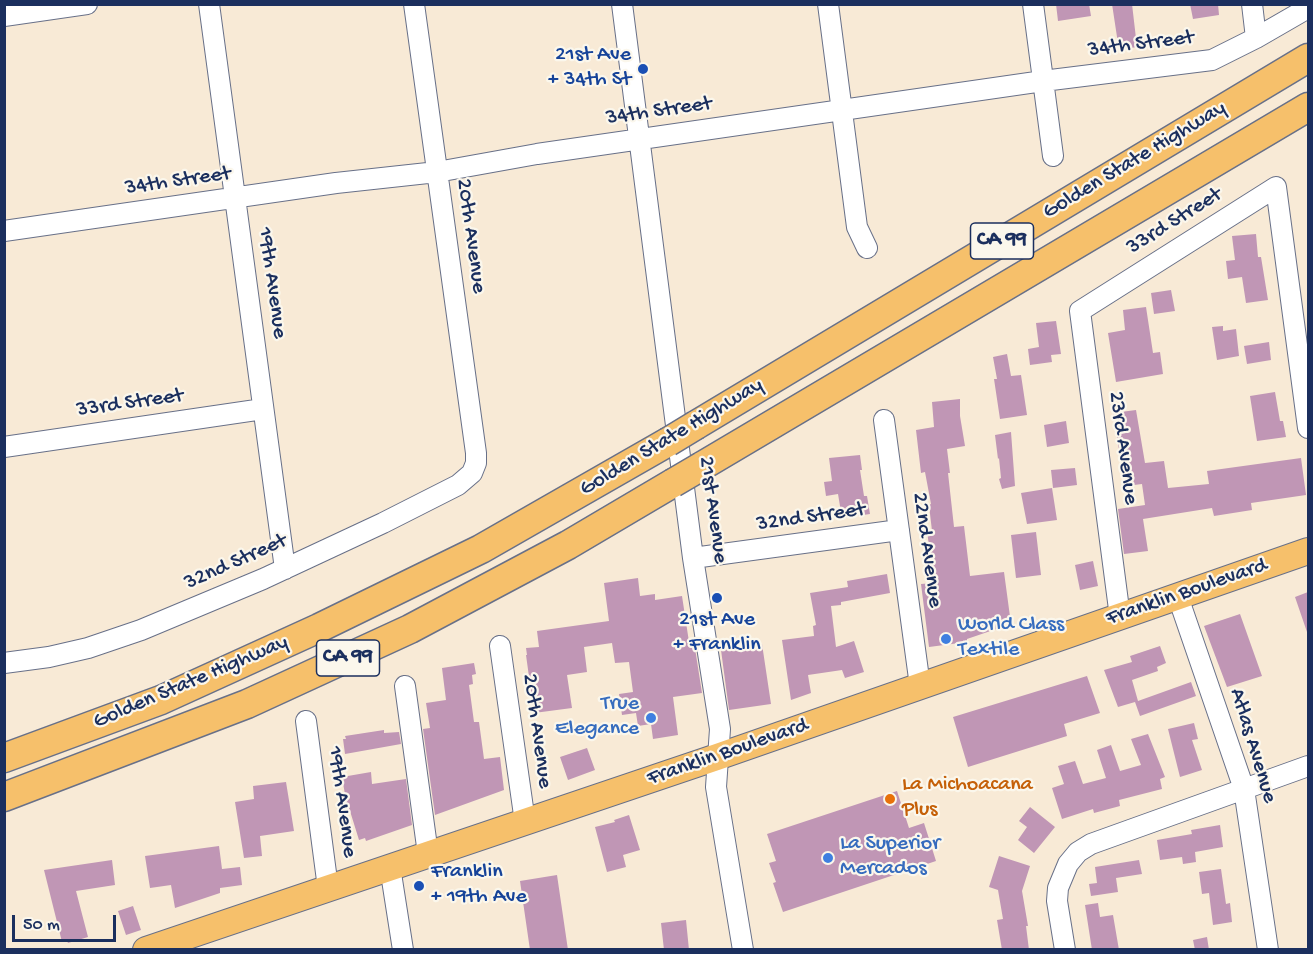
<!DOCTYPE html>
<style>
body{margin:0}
#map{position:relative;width:1313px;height:954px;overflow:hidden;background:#f8ead6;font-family:"Gochi Hand",sans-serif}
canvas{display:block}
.frame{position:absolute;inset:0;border:6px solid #1b2f5e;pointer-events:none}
.scale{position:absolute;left:12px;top:915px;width:104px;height:27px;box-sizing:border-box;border:3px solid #1b2f5e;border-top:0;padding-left:8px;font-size:18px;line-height:21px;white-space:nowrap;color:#1b2f5e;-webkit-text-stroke:4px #fbf7ec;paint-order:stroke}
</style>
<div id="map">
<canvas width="1313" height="954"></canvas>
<div class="frame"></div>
<div class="scale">50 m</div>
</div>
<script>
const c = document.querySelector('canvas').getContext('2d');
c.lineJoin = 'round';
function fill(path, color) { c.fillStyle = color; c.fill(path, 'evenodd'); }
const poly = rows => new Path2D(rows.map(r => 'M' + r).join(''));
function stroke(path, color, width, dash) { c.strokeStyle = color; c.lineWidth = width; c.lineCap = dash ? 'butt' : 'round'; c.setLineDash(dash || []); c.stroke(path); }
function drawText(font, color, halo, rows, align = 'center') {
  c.font = font + ' "Gochi Hand",sans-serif'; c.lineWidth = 4.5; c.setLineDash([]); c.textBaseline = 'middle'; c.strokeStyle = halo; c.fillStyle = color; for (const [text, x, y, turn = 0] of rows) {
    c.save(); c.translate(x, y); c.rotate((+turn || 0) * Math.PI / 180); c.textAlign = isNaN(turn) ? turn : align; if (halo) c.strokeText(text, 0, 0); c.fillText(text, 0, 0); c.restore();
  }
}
fill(poly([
 [1056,4,1089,4,1091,16,1058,21],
 [1112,4,1132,4,1137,47,1119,50],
 [1190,4,1218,4,1219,15,1193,19],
 [1256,234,1258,257,1261,257,1268,300,1246,303,1242,277,1228,279,1226,261,1235,260,1232,236],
 [1171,290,1175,311,1154,314,1151,293],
 [1146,307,1153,353,1160,352,1163,374,1116,382,1108,333,1125,330,1123,310],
 [1056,321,1061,354,1051,355,1052,362,1030,365,1028,349,1039,347,1036,323],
 [1223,326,1223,331,1236,329,1239,356,1217,360,1212,327],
 [1269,342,1271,360,1247,364,1244,346],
 [1007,354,1011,376,1021,375,1027,415,1000,419,994,379,997,379,993,357],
 [1275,392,1280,421,1283,421,1286,437,1257,441,1250,396],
 [960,399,960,416,965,446,947,449,950,473,948,473,954,527,964,526,970,576,1004,572,1011,624,967,639,967,642,929,647,921,584,934,583,927,531,932,531,929,505,931,504,925,472,921,473,916,430,934,427,932,402],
 [1136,410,1145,463,1164,461,1168,488,1209,484,1207,471,1301,458,1306,495,1251,503,1252,510,1214,516,1212,508,1143,519,1148,551,1124,554,1118,509,1145,505,1142,484,1134,485,1133,479,1124,480,1113,413],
 [1066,421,1069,443,1047,447,1044,425],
 [1011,432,1015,486,1002,489,999,479,1001,478,999,458,998,459,995,435],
 [860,455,862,470,860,470,864,496,867,496,870,514,842,518,838,494,826,496,824,482,832,481,829,458],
 [1075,468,1077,485,1053,488,1051,470],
 [1052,488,1057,520,1027,524,1021,493],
 [1036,532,1041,575,1016,578,1011,535],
 [1093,561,1098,586,1080,590,1075,565],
 [887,574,890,593,841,602,841,605,831,606,836,647,854,641,864,672,845,678,842,670,808,675,811,693,791,700,782,640,814,636,813,626,816,625,810,593,848,587,847,581],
 [638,578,640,596,655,594,655,600,682,596,689,642,694,642,702,693,673,697,678,735,653,739,651,724,638,726,636,713,622,715,619,694,633,692,629,662,615,663,612,643,584,647,587,672,567,675,572,708,534,713,526,655,527,655,526,648,539,647,537,631,609,621,604,583],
 [1308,592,1308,632,1307,632,1295,597],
 [1240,614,1262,676,1227,687,1204,626],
 [762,644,771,704,729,710,721,650],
 [1160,646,1166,663,1157,667,1158,671,1132,680,1138,701,1191,682,1196,696,1140,716,1135,702,1118,707,1104,670,1132,662,1130,656],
 [474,663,476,674,472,675,473,684,469,685,474,722,479,722,484,759,500,757,504,790,435,815,423,729,430,728,426,703,446,700,442,668],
 [1087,676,1100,713,1064,724,1067,736,968,767,953,717],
 [1194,723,1198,739,1192,740,1202,770,1180,777,1168,729],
 [384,730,384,733,399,732,401,744,345,754,343,739,346,739,345,736],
 [1148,734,1165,777,1160,779,1162,789,1119,800,1120,806,1094,813,1093,809,1062,819,1052,788,1064,784,1058,766,1075,761,1083,784,1106,778,1097,750,1111,745,1120,771,1141,765,1131,739],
 [587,748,595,770,568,780,560,757],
 [371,772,372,784,406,779,412,825,366,841,365,838,359,840,350,811,348,812,342,777],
 [286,782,294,831,260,836,262,856,244,858,235,802,254,799,253,786],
 [897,791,909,828,924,823,936,861,783,912,773,883,776,882,769,863,776,861,767,834],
 [1030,807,1055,827,1034,853,1018,840,1027,827,1019,821],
 [629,815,640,850,623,855,626,867,607,872,595,827,615,822,614,820],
 [1220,825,1223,847,1195,852,1196,862,1183,864,1182,857,1160,860,1157,840,1192,834,1191,830],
 [219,846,222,869,240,867,242,885,220,888,220,893,175,908,171,885,150,888,145,856],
 [999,856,1030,866,1022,891,1028,926,1026,926,1029,950,1002,950,997,920,1003,919,998,890,989,887],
 [112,860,115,885,76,891,88,937,68,943,67,941,62,942,44,870],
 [1139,860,1142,874,1116,878,1118,892,1091,896,1089,884,1097,883,1095,867],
 [1221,869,1226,904,1230,903,1232,922,1213,925,1209,893,1202,894,1199,872],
 [557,875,568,950,530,950,520,881],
 [1098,903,1100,917,1113,915,1119,950,1092,950,1085,905],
 [133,906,141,930,126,935,118,911],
 [686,920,689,950,664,950,661,923],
 [1207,937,1209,950,1195,950,1193,940]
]), '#c096b5');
const minor = poly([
 [209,4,285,569],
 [622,4,693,558,720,729,716,787,743,950],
 [828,4,857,227,867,248],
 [1033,4,1053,156],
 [1252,4,1256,38],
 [4,16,87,4],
 [4,231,336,183,437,172,537,154,1043,81,1212,60,1256,38,1308,8],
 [884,420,920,686],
 [4,447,263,409],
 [693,558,899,530],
 [1178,597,1244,789,1268,950],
 [1120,617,1080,311,1276,187,1308,428],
 [500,646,525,822],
 [4,663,49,657,88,648,141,630,263,579,383,523,458,485,472,473,476,463,476,453,414,4],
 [405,686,428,854],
 [306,721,328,888],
 [390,867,403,950],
 [1065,950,1057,901,1058,888,1068,864,1078,852,1091,844,1308,766]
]);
const major = poly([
 [146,950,717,757,1308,551]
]);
const highway = poly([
 [696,425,1308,58],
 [702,466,1308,107],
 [4,758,161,700,319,628,481,549,668,442],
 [4,797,247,704,410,629,568,545,673,483]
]);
stroke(minor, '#687088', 22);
stroke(major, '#687088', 28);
stroke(highway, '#687088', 31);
stroke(minor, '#fff', 20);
stroke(major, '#f6c06b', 26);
stroke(highway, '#f6c06b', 28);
const highwayBridge = poly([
 [668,442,696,425],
 [673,483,702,466]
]);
stroke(highwayBridge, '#687088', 31, []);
stroke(highwayBridge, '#f6c06b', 28);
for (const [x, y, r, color] of [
 [643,69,6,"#1a4fb4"],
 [717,598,6,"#1a4fb4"],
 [946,639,6,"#3f7fe0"],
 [651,718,6,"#3f7fe0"],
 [890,799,6,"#e8710a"],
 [828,858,6,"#3f7fe0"],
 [419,886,6,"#1a4fb4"]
]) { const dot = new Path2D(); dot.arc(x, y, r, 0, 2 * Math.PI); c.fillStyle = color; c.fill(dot); stroke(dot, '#fbf7ec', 2); }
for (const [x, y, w] of [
 [1002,241,63],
 [348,658,63]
]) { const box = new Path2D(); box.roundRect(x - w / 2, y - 18, w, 36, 4.5); c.fillStyle = '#fbf7ec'; c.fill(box); stroke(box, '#1b2f5e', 1.5); }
drawText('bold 21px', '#1b2f5e', null, [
 ["CA 99",1002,241],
 ["CA 99",348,658]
]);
drawText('22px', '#1b2f5e', '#fbf7ec', [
 ["34th Street",1141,45,-7],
 ["34th Street",659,112,-8],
 ["Golden State Highway",1135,161,-31],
 ["34th Street",178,182,-8],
 ["33rd Street",1175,222,-32],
 ["20th Avenue",470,236,82],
 ["19th Avenue",271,283,82],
 ["33rd Street",130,404,-8],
 ["Golden State Highway",672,438,-31],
 ["23rd Avenue",1122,448,82],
 ["21st Avenue",712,510,82],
 ["32nd Street",811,518,-8],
 ["22nd Avenue",926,550,82],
 ["32nd Street",236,563,-24],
 ["Franklin Boulevard",1187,593,-19],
 ["Golden State Highway",191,683,-23],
 ["20th Avenue",536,731,82],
 ["Atlas Avenue",1252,746,73],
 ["Franklin Boulevard",728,753,-19],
 ["19th Avenue",341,802,82]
]);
drawText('22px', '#164399', '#fbf7ec', [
 ["21st Ave",631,56],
 ["+ 34th St",631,81],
 ["21st Ave",717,621,"center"],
 ["+ Franklin",717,646,"center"],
 ["Franklin",431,873,"left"],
 ["+ 19th Ave",431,898,"left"]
], 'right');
drawText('22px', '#366cbe', '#fbf7ec', [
 ["World Class",958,626],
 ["Textile",958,651],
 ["True",639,705,"right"],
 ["Elegance",639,730,"right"],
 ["La Superior",840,845],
 ["Mercados",840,870]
], 'left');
drawText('22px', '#c56008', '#fbf7ec', [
 ["La Michoacana",902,786],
 ["Plus",902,811]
], 'left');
</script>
